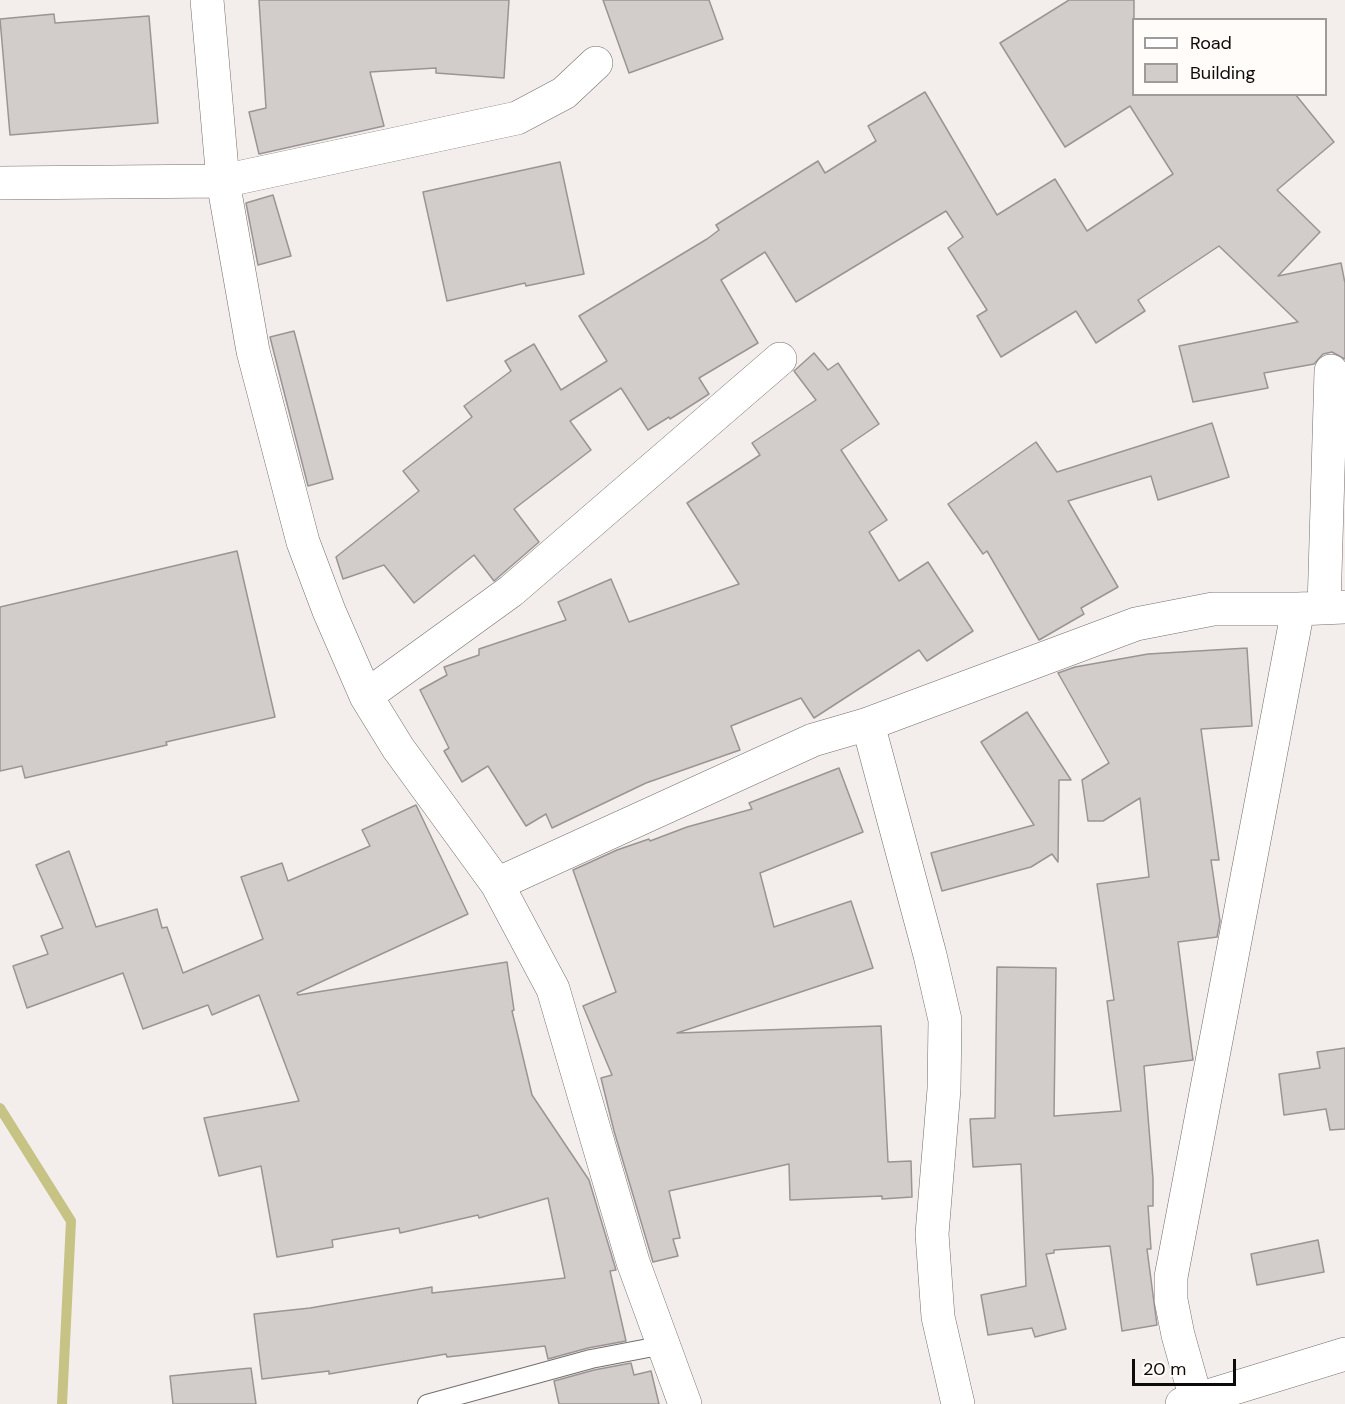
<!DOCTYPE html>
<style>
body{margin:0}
#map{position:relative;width:1345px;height:1404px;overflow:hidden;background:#f3eeeb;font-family:"DM Sans",sans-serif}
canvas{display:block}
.legend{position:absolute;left:1132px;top:18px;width:195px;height:78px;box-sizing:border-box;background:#fffcfa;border:2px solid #9e9c9a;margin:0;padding:8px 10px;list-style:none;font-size:18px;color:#0c0b0a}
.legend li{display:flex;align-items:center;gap:12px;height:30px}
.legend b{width:30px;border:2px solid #9e9c9a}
.scale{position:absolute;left:1132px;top:1359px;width:104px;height:27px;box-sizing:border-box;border:3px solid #0c0b0a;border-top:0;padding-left:8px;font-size:18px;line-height:21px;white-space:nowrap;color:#0c0b0a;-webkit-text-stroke:4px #fffcfa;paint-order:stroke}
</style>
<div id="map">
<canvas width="1345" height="1404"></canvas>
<ul class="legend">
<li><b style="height:8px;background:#fff"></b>Road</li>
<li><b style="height:16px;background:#d2cccb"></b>Building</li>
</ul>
<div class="scale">20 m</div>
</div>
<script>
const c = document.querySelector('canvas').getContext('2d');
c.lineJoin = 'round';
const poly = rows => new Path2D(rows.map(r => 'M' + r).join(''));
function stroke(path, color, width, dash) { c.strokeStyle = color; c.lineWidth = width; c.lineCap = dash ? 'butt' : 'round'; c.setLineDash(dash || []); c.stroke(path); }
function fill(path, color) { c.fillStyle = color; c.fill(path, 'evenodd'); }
stroke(poly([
 [0,1108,71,1221,62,1404]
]), '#c6c385', 10);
const building = poly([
 [259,0,509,0,504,78,436,73,436,68,370,72,384,126,259,154,249,112,266,108,259,0],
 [603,0,709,0,723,39,629,73,603,0],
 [1069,0,1134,0,1134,94,1295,94,1334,142,1277,190,1320,232,1278,276,1341,263,1345,283,1345,359,1332,352,1323,354,1314,364,1264,373,1268,388,1193,402,1179,346,1298,322,1219,246,1138,300,1145,311,1096,343,1076,311,1001,357,977,316,987,310,948,248,963,237,946,211,796,302,765,252,721,280,758,343,699,378,709,394,670,419,669,417,648,430,621,388,570,421,591,450,514,509,539,542,494,581,474,555,414,603,384,565,343,579,336,557,419,491,403,471,472,417,464,406,511,371,505,361,534,344,561,390,607,361,579,316,707,239,719,230,716,225,818,161,825,173,876,141,868,126,925,92,997,215,1055,179,1087,231,1173,174,1130,106,1065,147,1000,43,1069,0],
 [54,14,55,23,149,16,158,123,10,135,0,19,54,14],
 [560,162,584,274,526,286,525,283,447,301,423,192,560,162],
 [273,195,291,256,258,265,246,203,273,195],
 [294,331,333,479,308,486,270,337,294,331],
 [814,353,828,370,838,363,879,424,841,450,887,520,869,532,899,581,928,562,973,631,927,661,919,650,814,718,801,698,731,726,740,750,646,783,552,828,546,814,526,826,488,766,462,782,444,751,449,748,420,690,447,675,444,667,479,655,479,649,566,620,558,602,611,579,629,622,739,584,687,503,760,455,752,443,816,400,794,371,814,353],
 [1212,423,1229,477,1158,500,1151,476,1068,501,1118,587,1081,608,1084,614,1039,640,987,551,983,554,948,504,1036,442,1057,472,1212,423],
 [237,551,275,717,166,742,167,745,25,778,22,766,0,771,0,607,237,551],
 [1247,648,1252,726,1201,729,1219,860,1211,860,1220,921,1217,937,1178,942,1193,1060,1144,1066,1153,1179,1153,1206,1148,1206,1151,1249,1147,1249,1157,1325,1122,1331,1110,1246,1054,1250,1054,1253,1046,1254,1066,1329,1035,1337,1032,1328,988,1335,981,1295,1026,1286,1021,1164,973,1167,970,1119,995,1118,997,967,1056,968,1054,1116,1121,1111,1107,1001,1114,1000,1097,884,1149,877,1140,798,1103,821,1088,821,1082,780,1109,763,1058,673,1075,667,1148,654,1247,648],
 [1027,712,1071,780,1059,780,1058,862,1052,854,1031,867,942,891,931,853,1034,825,981,742,1027,712],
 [839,768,863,832,760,873,774,927,851,901,873,968,677,1033,881,1026,888,1162,911,1161,912,1197,882,1199,882,1196,790,1200,789,1164,669,1191,680,1238,673,1239,678,1256,653,1262,614,1131,601,1078,612,1075,583,1006,616,992,573,870,617,850,649,839,650,841,687,827,752,809,749,803,839,768],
 [416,805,468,914,297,993,298,995,507,962,514,1010,512,1011,532,1095,589,1180,616,1270,610,1271,626,1341,588,1348,548,1359,545,1346,447,1357,446,1354,329,1374,329,1371,262,1379,254,1314,310,1308,432,1287,432,1293,565,1278,548,1198,479,1218,478,1215,400,1233,399,1228,332,1240,333,1247,277,1257,261,1166,219,1176,204,1118,299,1101,259,995,212,1015,208,1005,143,1029,123,973,27,1008,13,966,48,954,41,936,63,928,36,865,69,851,96,927,157,909,162,928,167,927,183,973,263,939,241,877,282,863,288,881,370,846,362,830,416,805],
 [1345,1048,1345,1129,1330,1130,1326,1109,1284,1115,1279,1074,1320,1068,1317,1052,1345,1048],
 [1318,1240,1324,1272,1257,1285,1251,1254,1318,1240],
 [631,1363,634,1375,651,1371,659,1404,559,1404,554,1381,594,1370,631,1363],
 [251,1368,256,1404,173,1404,170,1376,251,1368]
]);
fill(building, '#d2cccb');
stroke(building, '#9a9593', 1.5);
const lane = poly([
 [427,1404,591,1359,664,1345]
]);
const street = poly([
 [207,0,223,181,253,351,303,542,329,611,366,696,398,748,497,884,553,989,633,1262,685,1404],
 [0,183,223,181,517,118,564,93,596,63],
 [1324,608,1331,371],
 [366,696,511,591,780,359],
 [868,724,930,955,945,1020,944,1089,932,1234,938,1317,958,1404],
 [497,884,813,740,868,724,1136,624,1213,609,1298,609,1345,607],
 [1196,1399,1178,1335,1171,1300,1171,1277,1298,609]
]);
const highway = poly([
 [1182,1404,1345,1354]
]);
stroke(lane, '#736f6c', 20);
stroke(street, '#736f6c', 34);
stroke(highway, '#736f6c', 34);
stroke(lane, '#fff', 18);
stroke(street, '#fff', 33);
stroke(highway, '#fff', 33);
</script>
